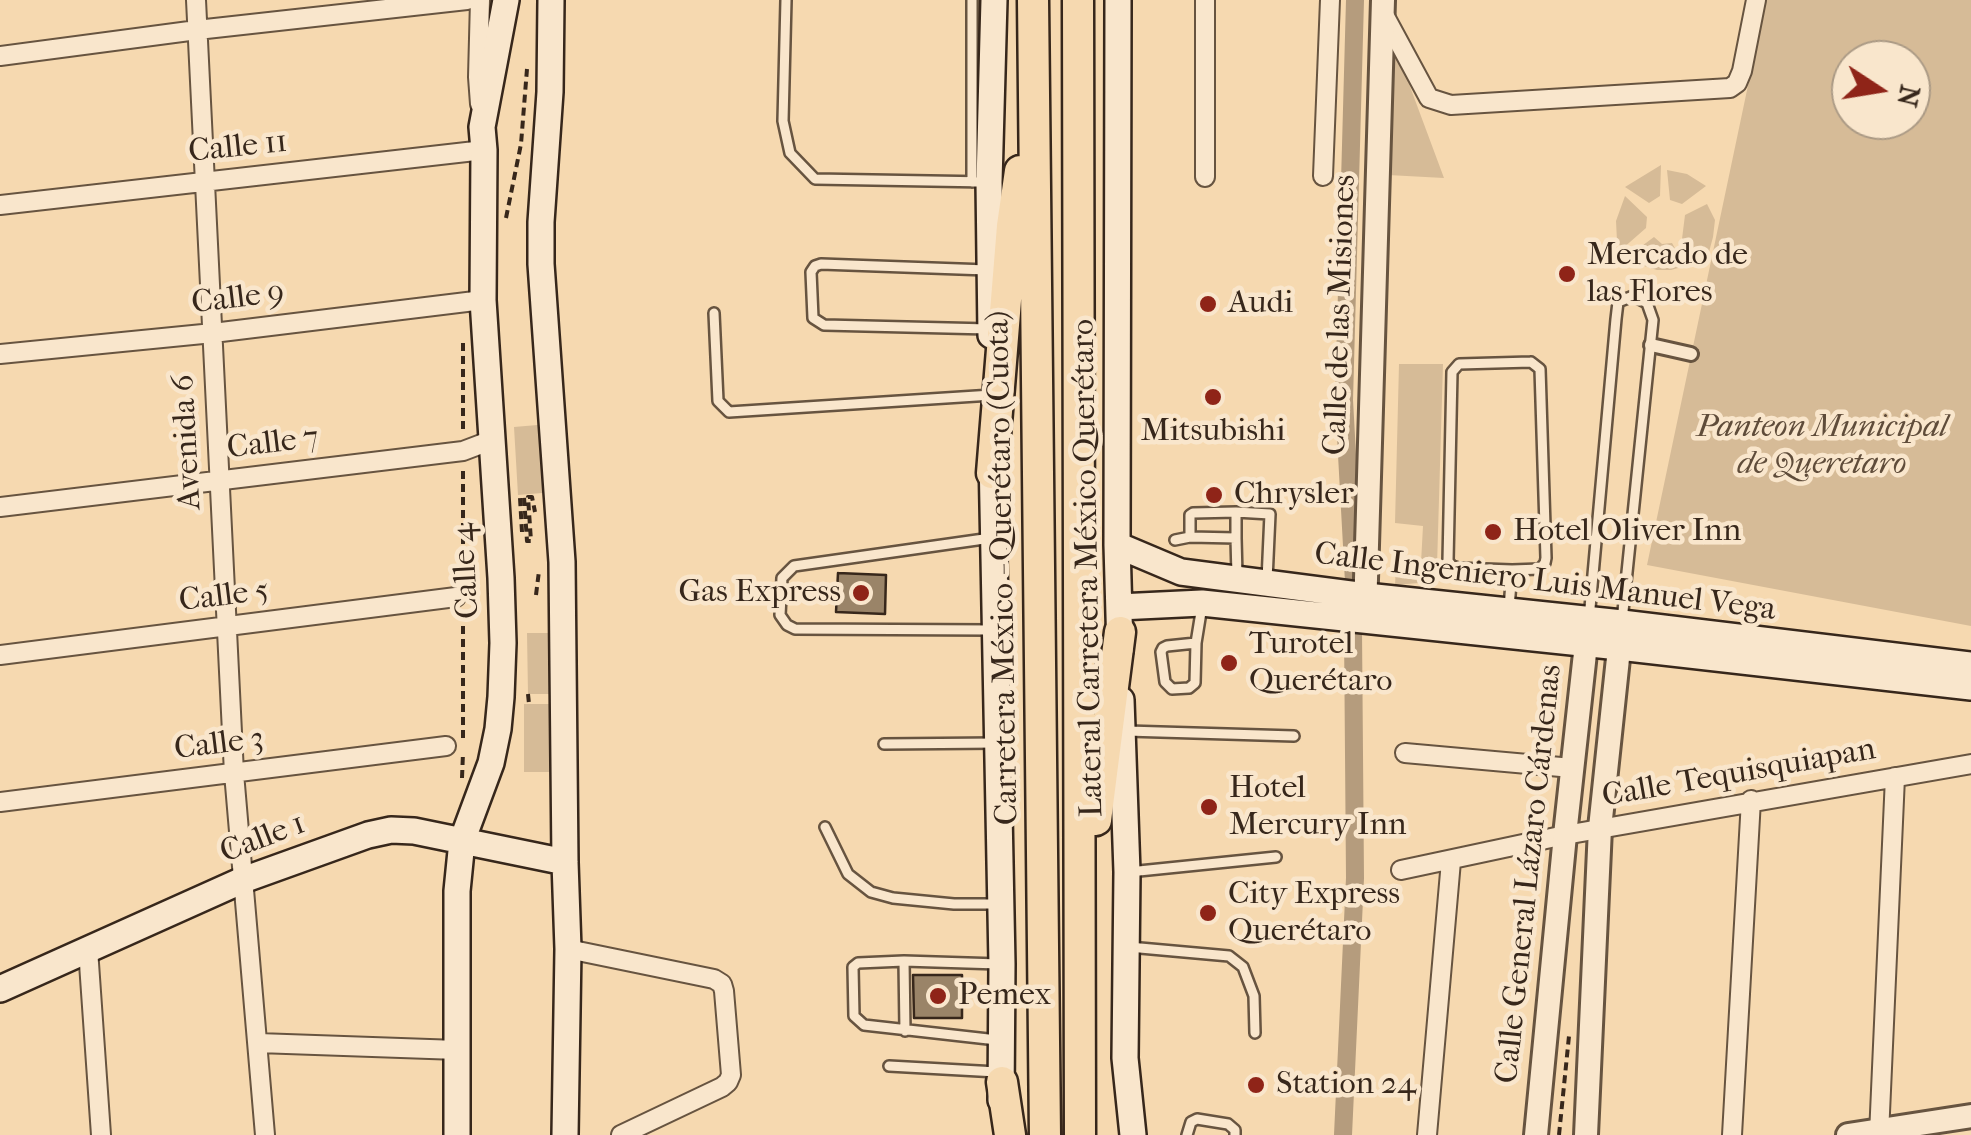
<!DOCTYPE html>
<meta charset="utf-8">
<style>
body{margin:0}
#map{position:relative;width:1971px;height:1135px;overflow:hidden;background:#f6d9b0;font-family:"IM FELL French Canon",serif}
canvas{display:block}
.north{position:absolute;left:1831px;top:40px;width:100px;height:100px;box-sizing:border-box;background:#f9e6cc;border:2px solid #ab9a85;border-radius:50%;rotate:102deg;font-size:28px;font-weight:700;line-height:40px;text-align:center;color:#37271b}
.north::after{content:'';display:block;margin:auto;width:35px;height:45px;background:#8f2418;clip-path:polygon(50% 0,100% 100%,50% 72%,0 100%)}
</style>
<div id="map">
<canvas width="1971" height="1135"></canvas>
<div class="north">N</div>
</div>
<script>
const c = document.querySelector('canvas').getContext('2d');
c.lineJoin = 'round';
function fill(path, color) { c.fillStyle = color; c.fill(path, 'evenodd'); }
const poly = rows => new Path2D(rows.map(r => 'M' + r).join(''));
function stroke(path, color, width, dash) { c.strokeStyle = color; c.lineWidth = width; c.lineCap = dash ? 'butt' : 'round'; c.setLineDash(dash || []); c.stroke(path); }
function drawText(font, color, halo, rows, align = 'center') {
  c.font = font + ' "IM FELL French Canon",serif'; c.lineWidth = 9; c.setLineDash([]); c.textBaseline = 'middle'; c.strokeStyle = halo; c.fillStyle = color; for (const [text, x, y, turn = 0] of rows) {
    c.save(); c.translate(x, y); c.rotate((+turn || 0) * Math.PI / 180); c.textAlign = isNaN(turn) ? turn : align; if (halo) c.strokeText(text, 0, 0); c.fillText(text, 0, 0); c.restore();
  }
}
fill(poly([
 [1766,0,1971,0,1971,626,1647,565],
 [1851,60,1911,60,1911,120,1851,120],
 [1389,57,1399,57,1444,178,1388,175],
 [1661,165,1660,196,1649,203,1625,187],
 [1667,170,1687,174,1706,186,1682,204,1670,200],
 [1625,196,1647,217,1646,228,1622,249,1617,241,1616,221],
 [1707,204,1715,220,1713,237,1709,252,1695,259,1682,239,1685,215],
 [1654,237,1662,244,1672,243,1685,266,1671,270,1657,270,1634,263,1627,257],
 [1399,364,1443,364,1437,566,1443,581,1395,585,1396,567,1421,563,1423,526,1395,523],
 [549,424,554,492,518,495,514,427],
 [527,633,553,633,554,694,528,694],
 [524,704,554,704,554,772,524,772]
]), '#d6bb97');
stroke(poly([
 [1354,582,1344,400,1355,0],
 [1343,1135,1355,878,1353,630]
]), '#b59c7d', 18);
const building = poly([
 [838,573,886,575,885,614,836,612,838,573],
 [913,975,962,975,962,1018,914,1018,913,975]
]);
fill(building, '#9a8468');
stroke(building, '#37271b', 2.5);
const service = poly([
 [786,0,783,121,790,153,815,179,988,182],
 [972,0,972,182],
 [987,270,821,264,815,266,811,272,813,318,824,325,989,329],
 [714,313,718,401,729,412,992,395],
 [1531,362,1540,369,1546,558,1545,563,1540,569,1512,570,1458,568,1452,566,1448,561,1452,372,1459,364,1531,362],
 [1190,537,1190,515,1193,513,1236,512],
 [991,538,794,566,782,578,780,615,787,625,795,629,991,630],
 [1236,538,1236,512,1270,514,1267,580],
 [1175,540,1190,537,1236,538,1237,576],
 [1509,608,1512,570],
 [1589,619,1616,319,1618,302,1633,296,1647,303,1653,320,1622,621],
 [1196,643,1167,646,1163,648,1161,652,1165,682,1172,689,1189,688,1195,683,1196,643,1202,606],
 [1127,731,1294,736],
 [884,744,997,743],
 [825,827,848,874,871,892,893,898,954,904,997,904],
 [1129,872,1276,857],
 [1129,947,1229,956,1243,967,1254,996,1255,1033],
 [904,961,905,1031],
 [997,1040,864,1025,854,1016,853,967,858,963,904,961,999,964],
 [889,1066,997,1072],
 [1187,1135,1191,1122,1197,1119,1228,1124,1235,1130,1235,1135]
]);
const pedestrian = poly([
 [1651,345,1691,354]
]);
const minor = poly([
 [196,0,234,773,265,1135],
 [1382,11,1429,98,1451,105,1730,88,1737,83,1742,71,1756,0],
 [0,56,197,30,467,0],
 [480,104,478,77,480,0],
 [1323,176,1330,0],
 [1205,177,1205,0],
 [0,205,484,150],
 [0,354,213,333,483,300],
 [0,507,463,451,492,440],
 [0,655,456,597],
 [1405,753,1572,768],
 [0,802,446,746],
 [1401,870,1565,835,1971,764],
 [88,949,101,1135],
 [568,949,714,979,722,984,724,991,731,1075,728,1082,722,1087,621,1135],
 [258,1043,458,1050],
 [1427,1135,1451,861],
 [1732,1135,1751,800],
 [1879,1135,1895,777]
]);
const tertiary = poly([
 [1365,613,1383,0],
 [1536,1135,1565,835,1588,626],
 [1586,1135,1600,828,1621,630],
 [1848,1135,1971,1116]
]);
const secondary = poly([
 [551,0,550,92,541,222,541,264,562,562,565,862,568,949,565,1135],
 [1118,0,1117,545,1120,650],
 [991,335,989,182,994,0],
 [992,455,1002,964,1001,1100],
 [1117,545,1181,572,1366,596,1622,623,1971,665],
 [1119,607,1202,603,1619,647,1971,687],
 [1121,700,1127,872,1125,1058,1133,1135],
 [0,989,243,880,368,835,391,830,414,831,565,862],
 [457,1135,457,891,462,841,491,763,498,729,501,697,503,643,501,578,483,300,484,150,482,127,506,0]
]);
const trunk = poly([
 [1033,0,1045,1135],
 [1078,0,1080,1135],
 [992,473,1012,226,1020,171],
 [1096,820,1120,632],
 [1002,1082,1010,1135]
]);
stroke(service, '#675440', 14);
stroke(pedestrian, '#675440', 18);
stroke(minor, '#675440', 22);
stroke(tertiary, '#675440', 28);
stroke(secondary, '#37271b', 30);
stroke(trunk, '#37271b', 35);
stroke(poly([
 [506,218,521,144,527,69],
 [463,343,463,433],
 [522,532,520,498,524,497,527,541,531,541,528,497,532,497,535,512],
 [463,583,463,468],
 [536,595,539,571],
 [528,694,529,704],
 [463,738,463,613],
 [462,778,463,753],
 [1559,1135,1569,1036]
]), '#37271b', 4, [8, 5]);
stroke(service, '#f9e6cc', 9);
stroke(pedestrian, '#f9e6cc', 12);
stroke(minor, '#f9e6cc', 18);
stroke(tertiary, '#f9e6cc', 22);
stroke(secondary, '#f9e6cc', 25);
stroke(trunk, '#f6d9b0', 30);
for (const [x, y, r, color] of [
 [1567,274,10,"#8f2418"],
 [1208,304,10,"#8f2418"],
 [1213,397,10,"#8f2418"],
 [1214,495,10,"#8f2418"],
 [1493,532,10,"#8f2418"],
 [861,593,10,"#8f2418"],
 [1229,663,10,"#8f2418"],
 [1209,807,10,"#8f2418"],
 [1208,913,10,"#8f2418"],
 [938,996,10,"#8f2418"],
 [1256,1085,10,"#8f2418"]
]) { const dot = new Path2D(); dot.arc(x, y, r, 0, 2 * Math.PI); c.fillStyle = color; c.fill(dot); stroke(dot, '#f9e6cc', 4); }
drawText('32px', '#37271b', '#f9e6cc', [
 ["Calle 11",238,148,-6],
 ["Calle 9",238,299,-7],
 ["Calle de las Misiones",1341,315,-88],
 ["Avenida 6",188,442,-93],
 ["Calle 7",273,444,-7],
 ["Carretera México - Querétaro (Cuota)",1004,568,-91],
 ["Lateral Carretera México Querétaro",1089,568,-91],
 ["Calle 4",467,571,-93],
 ["Calle Ingeniero Luis Manuel Vega",1545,583,7],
 ["Calle 5",224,597,-7],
 ["Calle 3",219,745,-7],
 ["Calle Tequisquiapan",1739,774,-10],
 ["Calle 1",263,839,-21],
 ["Calle General Lázaro Cárdenas",1530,874,-84]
]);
drawText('32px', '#37271b', '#f9e6cc', [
 ["Mercado de",1587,256],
 ["las Flores",1587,293],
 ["Audi",1228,304],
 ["Mitsubishi",1213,432,"center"],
 ["Chrysler",1234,495],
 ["Hotel Oliver Inn",1513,532],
 ["Gas Express",841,593,"right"],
 ["Turotel",1249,645],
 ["Querétaro",1249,682],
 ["Hotel",1229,789],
 ["Mercury Inn",1229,826],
 ["City Express",1228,895],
 ["Querétaro",1228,932],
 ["Pemex",958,996],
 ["Station 24",1276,1085]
], 'left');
drawText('italic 32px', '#5f4c3a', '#f9e6cc', [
 ["Panteon Municipal",1822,428],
 ["de Queretaro",1822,465]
]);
</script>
